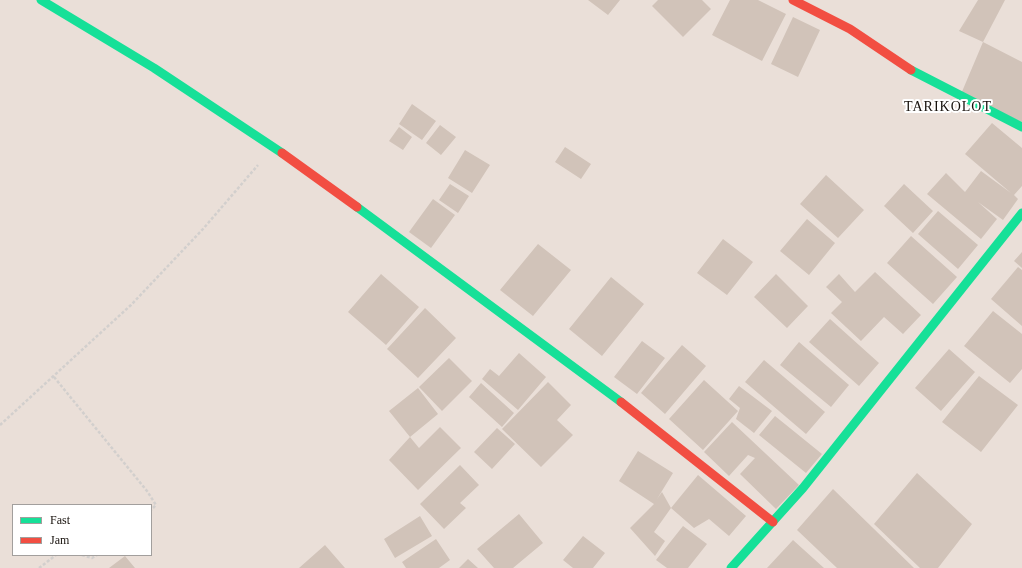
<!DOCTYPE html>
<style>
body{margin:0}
#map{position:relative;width:1022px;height:568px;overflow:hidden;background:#eadfd8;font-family:"Times New Roman",serif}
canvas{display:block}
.legend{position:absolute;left:12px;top:504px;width:140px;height:52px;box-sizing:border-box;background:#fff;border:1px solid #a29f9d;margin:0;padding:5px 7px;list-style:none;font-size:12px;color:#16100b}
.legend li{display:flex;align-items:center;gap:8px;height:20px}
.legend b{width:20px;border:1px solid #a29f9d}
</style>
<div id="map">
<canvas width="1022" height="568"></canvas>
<ul class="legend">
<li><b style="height:5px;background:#16e098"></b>Fast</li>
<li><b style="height:5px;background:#f24e42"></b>Jam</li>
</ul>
</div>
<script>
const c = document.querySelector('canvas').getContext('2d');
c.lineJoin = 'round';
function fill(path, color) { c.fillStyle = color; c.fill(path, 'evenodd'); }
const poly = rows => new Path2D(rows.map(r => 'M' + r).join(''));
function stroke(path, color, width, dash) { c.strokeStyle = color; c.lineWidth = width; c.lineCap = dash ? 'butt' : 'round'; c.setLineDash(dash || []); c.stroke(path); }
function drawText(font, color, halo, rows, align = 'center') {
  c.font = font + ' "Times New Roman",serif'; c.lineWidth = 4; c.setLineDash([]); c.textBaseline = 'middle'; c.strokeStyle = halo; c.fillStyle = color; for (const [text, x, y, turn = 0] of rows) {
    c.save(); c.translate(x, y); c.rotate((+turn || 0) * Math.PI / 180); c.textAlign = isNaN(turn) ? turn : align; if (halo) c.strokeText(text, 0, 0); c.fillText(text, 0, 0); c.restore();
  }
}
fill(poly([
 [588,0,620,0,608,15],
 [658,0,702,0,711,9,683,37,652,6],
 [730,0,758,0,786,14,762,61,712,35],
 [978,0,1005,0,983,42,959,31],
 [793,17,820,30,798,77,771,64],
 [983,42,1022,62,1022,122,961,94],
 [412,104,436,121,422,140,399,124],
 [992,123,1022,148,1022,186,1014,195,1018,199,1003,220,978,202,997,219,981,239,927,194,946,173,965,192,981,171,1011,193,965,154],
 [440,125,456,137,441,155,426,143],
 [399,127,412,137,403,150,389,141],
 [565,147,591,164,581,179,555,162],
 [465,150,490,165,472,193,448,178],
 [826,175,864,210,838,238,800,204],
 [450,184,469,196,458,213,439,200],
 [904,184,933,211,913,233,884,206],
 [433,199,455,215,431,248,409,232],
 [938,211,978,245,958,269,918,234],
 [807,219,835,243,809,275,780,251],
 [911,236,957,277,933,304,887,263],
 [723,239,753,262,727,295,697,273],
 [538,244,571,270,533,316,500,290],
 [1022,252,1022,268,1014,261],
 [1018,267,1022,270,1022,326,991,299],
 [875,272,921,315,903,334,884,317,861,341,831,313,842,302,826,287,839,274,855,292],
 [381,274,419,307,386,345,348,312],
 [776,274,808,306,787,328,754,297],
 [611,277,644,304,602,356,569,329],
 [425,308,456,338,418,378,387,349],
 [993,311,1022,334,1022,369,1010,383,964,346],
 [830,319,879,363,859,386,809,342],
 [642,341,665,358,637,394,614,377],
 [799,342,849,385,831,407,780,365],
 [682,345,706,366,665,414,641,393],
 [949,349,975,372,941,411,915,388],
 [519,353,546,377,518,410,482,379,490,369,499,376],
 [449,358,472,381,442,411,419,387],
 [764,360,825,412,806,434,745,382],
 [979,376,1018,405,981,452,942,422],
 [704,380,738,411,703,450,669,419],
 [548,382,571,405,557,420,573,435,541,467,502,429],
 [481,383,514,413,502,427,469,397],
 [739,386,772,411,754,433,736,419,740,408,729,399],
 [418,388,438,414,410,437,389,411],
 [775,416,822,454,806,473,759,435],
 [732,422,799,485,776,509,740,474,755,458,748,455,729,476,704,452],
 [440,427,461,448,418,490,389,460,410,437,419,448],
 [497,428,515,444,492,469,474,452],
 [638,451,673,473,657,499,662,492,671,508,654,532,665,541,655,556,630,528,654,504,619,481],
 [460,465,479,485,460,503,466,508,444,529,420,504],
 [917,473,972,524,938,568,920,568,874,524],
 [698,475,746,516,729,536,709,519,694,528,671,508],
 [833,489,914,568,837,568,797,530],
 [519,514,543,543,513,568,494,568,477,549],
 [420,516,432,536,395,558,384,539],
 [683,526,707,544,688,568,667,568,656,560],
 [583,536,605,553,593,568,573,568,563,560],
 [436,539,450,560,439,568,406,568,402,562],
 [793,540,824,568,767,568],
 [325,545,345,568,299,568],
 [125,556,135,568,109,568],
 [468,559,478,568,459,568]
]), '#d1c3b9');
stroke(poly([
 [54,377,147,491,156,505,151,510],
 [0,425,131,305,203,229,258,165],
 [82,555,92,558,97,555],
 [39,568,56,555]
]), '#d2cfcd', 2.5, [3, 2]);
stroke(poly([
 [41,0,154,68,282,153],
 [911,70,1022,127],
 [357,207,621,402],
 [731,568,803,488,1022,213]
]), '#16e098', 9);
stroke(poly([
 [793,0,850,29,911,70],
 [282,153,357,207],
 [621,402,773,522]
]), '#f24e42', 9);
c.letterSpacing = '1px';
drawText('14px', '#16100b', '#fff', [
 ["TARIKOLOT",948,107]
]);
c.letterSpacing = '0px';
</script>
